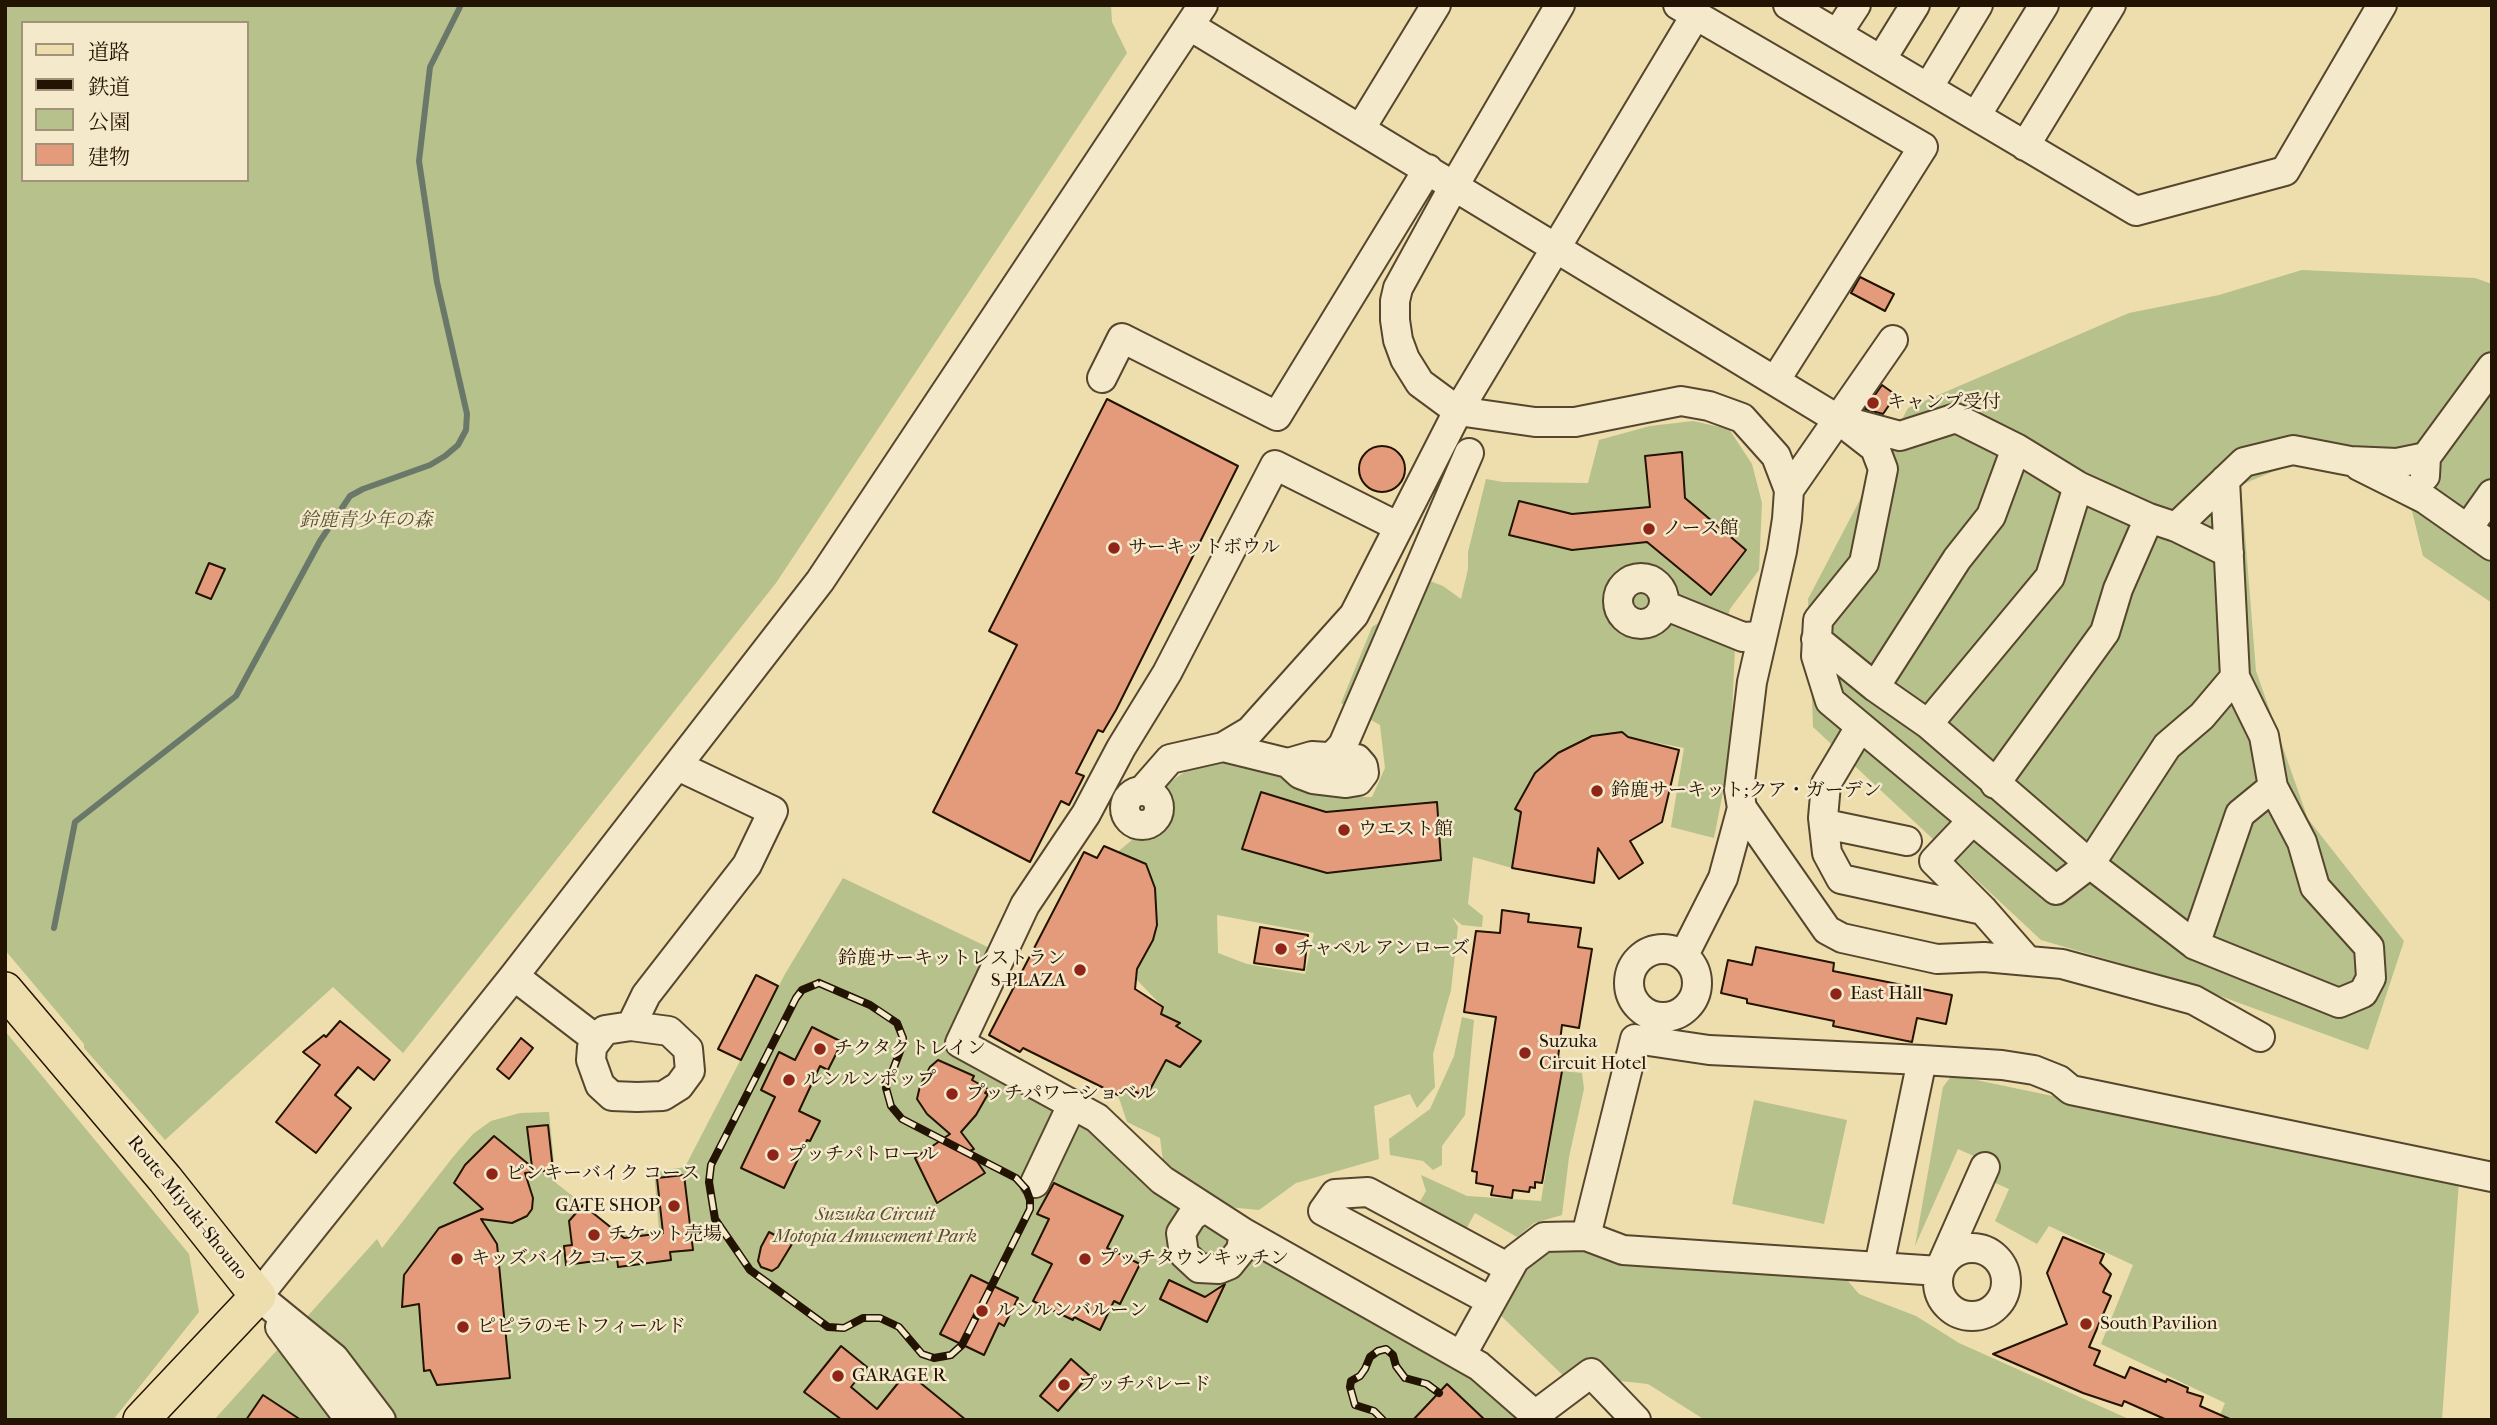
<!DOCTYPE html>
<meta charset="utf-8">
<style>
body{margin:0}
#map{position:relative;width:2497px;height:1425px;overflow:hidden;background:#eeddad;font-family:"IM FELL French Canon","Noto Serif JP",serif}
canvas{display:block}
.frame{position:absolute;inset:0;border:7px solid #221302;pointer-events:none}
.legend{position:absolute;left:21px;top:21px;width:228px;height:161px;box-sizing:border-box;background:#f4e9ca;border:2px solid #a0937a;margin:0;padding:9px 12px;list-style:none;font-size:21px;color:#221302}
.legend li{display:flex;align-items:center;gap:14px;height:35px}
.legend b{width:35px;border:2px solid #a0937a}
</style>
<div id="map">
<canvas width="2497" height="1425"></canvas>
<div class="frame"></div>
<ul class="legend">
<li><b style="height:9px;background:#eeddad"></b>道路</li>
<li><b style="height:9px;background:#221302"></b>鉄道</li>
<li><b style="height:19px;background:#b7c18b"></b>公園</li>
<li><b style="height:19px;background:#e39b7b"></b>建物</li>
</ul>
</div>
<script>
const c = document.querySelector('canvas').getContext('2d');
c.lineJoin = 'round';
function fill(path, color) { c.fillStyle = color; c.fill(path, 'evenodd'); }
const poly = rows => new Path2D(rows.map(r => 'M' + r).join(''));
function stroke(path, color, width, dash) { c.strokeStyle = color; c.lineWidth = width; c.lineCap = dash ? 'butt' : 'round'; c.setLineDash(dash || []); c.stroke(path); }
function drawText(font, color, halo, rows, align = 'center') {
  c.font = font + ' "IM FELL French Canon","Noto Serif JP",serif'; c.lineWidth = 5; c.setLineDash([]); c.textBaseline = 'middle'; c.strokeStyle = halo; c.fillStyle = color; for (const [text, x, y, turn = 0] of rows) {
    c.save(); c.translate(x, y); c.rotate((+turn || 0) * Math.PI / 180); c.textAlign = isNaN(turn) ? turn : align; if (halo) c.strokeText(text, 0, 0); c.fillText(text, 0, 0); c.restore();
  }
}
fill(poly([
 [5,5,1111,5,1112,22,1127,53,776,583,403,1053,333,987,165,1140,84,1048,84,1044,5,950],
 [23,23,247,23,247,180,23,180],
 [2302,270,2475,278,2492,284,2492,603,2423,556,2412,511,2347,473,2291,464,2241,485,2256,671,2308,819,2404,941,2368,1050,2168,977,2041,940,1813,727,1808,599,1908,408,2129,313,2219,295],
 [1693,421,1729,429,1752,464,1762,503,1759,570,1730,609,1721,638,1735,648,1730,756,1714,838,1671,827,1684,748,1628,737,1622,732,1592,736,1558,753,1535,772,1515,809,1521,812,1512,868,1473,857,1468,904,1483,916,1482,927,1462,925,1452,917,1458,927,1451,990,1433,1054,1435,1087,1417,1108,1410,1094,1374,1106,1379,1159,1296,1183,1259,1210,1228,1207,1163,1161,1160,1138,1127,1122,1118,1095,1126,1087,1146,1097,1166,1060,1180,1067,1176,1026,1179,1023,1161,1014,1163,1007,1136,979,1137,969,1153,940,1157,925,1155,888,1146,864,1141,862,1125,868,1109,859,1138,835,1153,840,1169,825,1173,804,1166,785,1197,763,1227,759,1277,771,1310,790,1344,797,1372,797,1385,768,1380,725,1341,703,1372,627,1405,605,1422,578,1443,586,1461,599,1468,569,1468,552,1486,479,1503,482,1588,483,1599,440,1650,426],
 [1217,915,1314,933,1305,974,1247,964,1218,953],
 [843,878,996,951,944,1042,1087,1122,1452,1361,1526,1420,214,1420,377,1239,382,1248,453,1157,473,1134,491,1121,520,1113,549,1112,556,1183,620,1233,659,1229,654,1172,685,1167,785,974],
 [1462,1017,1474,1020,1465,1115,1442,1146,1442,1165,1433,1170,1423,1161,1390,1155,1389,1139,1430,1109,1454,1056],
 [5,1031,189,1254,199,1312,113,1420,5,1420],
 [1562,1071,1582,1073,1584,1089,1569,1157,1562,1215,1534,1223,1517,1237,1475,1213,1464,1233,1417,1207,1426,1191,1421,1175,1467,1196,1541,1201],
 [1952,1075,2459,1181,2442,1420,2218,1420,2225,1403,2101,1344,2133,1265,2049,1226,2037,1244,1995,1221,2009,1189,1993,1182,1999,1167,1958,1149,1915,1246,1943,1087],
 [1754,1100,1847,1120,1824,1224,1732,1204],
 [1560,1247,1824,1253,1859,1294,1916,1316,1959,1343,2131,1420,1705,1420,1648,1384,1611,1380,1591,1359,1574,1386,1495,1310,1523,1263]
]), '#b7c18b');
stroke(poly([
 [54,928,75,822,236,696,320,541,350,496,363,489,430,465,445,456,458,445,466,430,467,414,437,282,419,161,430,67,461,5]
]), '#6a786a', 6);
const building = poly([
 [1860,277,1894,294,1885,311,1851,293,1860,277],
 [1882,385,1896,395,1883,414,1865,409,1882,385],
 [1107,399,1238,466,1116,710,1103,732,1098,730,1076,773,1084,776,1069,805,1061,801,1030,862,933,812,1017,645,989,631,1107,399],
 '1359 469a23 23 0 1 1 46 0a23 23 0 1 1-46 0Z',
 [1682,452,1685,498,1746,550,1711,595,1647,542,1572,550,1509,535,1519,501,1572,514,1650,507,1645,456,1682,452],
 [209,563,225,569,211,599,196,593,209,563],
 [1622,732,1628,737,1679,750,1662,822,1630,841,1643,863,1619,879,1598,848,1594,883,1512,868,1521,812,1515,809,1535,773,1558,753,1592,736,1622,732],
 [1261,792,1326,812,1437,802,1441,860,1327,873,1242,849,1261,792],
 [1104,846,1146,864,1155,888,1157,925,1153,940,1137,969,1135,989,1163,1007,1161,1014,1180,1023,1176,1026,1201,1041,1180,1067,1166,1060,1146,1097,1126,1087,1118,1095,1023,1048,1020,1052,989,1035,1084,852,1097,858,1104,846],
 [1502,910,1529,914,1528,922,1581,928,1578,947,1592,949,1579,1028,1562,1025,1558,1058,1564,1060,1542,1183,1535,1182,1535,1188,1530,1187,1529,1192,1513,1190,1512,1198,1491,1195,1493,1186,1476,1183,1477,1172,1472,1171,1496,1017,1464,1012,1476,931,1500,933,1502,910],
 [1260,927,1308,935,1304,970,1254,963,1260,927],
 [1756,947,1834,963,1833,971,1952,995,1946,1024,1917,1018,1912,1042,1833,1026,1834,1021,1747,1003,1747,999,1721,993,1728,960,1752,965,1756,947],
 [756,975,778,986,741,1060,718,1049,756,975],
 [340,1021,390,1060,374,1080,358,1067,335,1095,351,1108,316,1153,276,1122,320,1065,303,1052,324,1035,326,1037,340,1021],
 [812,1027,842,1042,828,1070,820,1066,799,1111,820,1121,810,1141,807,1140,784,1188,741,1168,775,1097,761,1090,779,1052,795,1060,812,1027],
 [521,1038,533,1048,509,1079,497,1069,521,1038],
 [938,1060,974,1076,972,1080,988,1089,985,1093,988,1094,976,1115,961,1132,974,1149,970,1151,985,1173,937,1203,915,1158,950,1134,927,1114,917,1099,920,1086,930,1067,938,1060],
 [548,1125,553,1170,525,1173,533,1198,532,1209,527,1216,512,1223,481,1219,497,1244,510,1378,437,1385,430,1370,424,1371,419,1304,402,1307,404,1275,439,1228,483,1209,454,1183,465,1165,494,1136,532,1167,527,1127,548,1125],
 [684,1175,693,1250,670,1252,671,1260,618,1267,617,1258,566,1265,564,1246,572,1245,569,1221,583,1205,624,1238,663,1233,657,1178,684,1175],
 [1054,1183,1123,1216,1107,1248,1140,1264,1120,1304,1114,1301,1100,1330,1074,1317,1073,1320,1033,1301,1052,1264,1032,1254,1049,1219,1037,1214,1054,1183],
 [769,1232,792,1244,778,1267,772,1271,761,1267,758,1261,761,1247,769,1232],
 [2063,1237,2104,1254,2100,1263,2111,1274,2103,1292,2111,1296,2089,1347,2100,1351,2094,1365,2125,1378,2130,1367,2166,1382,2167,1379,2188,1388,2187,1392,2203,1397,2200,1406,2232,1420,2167,1420,2124,1401,2122,1406,2083,1393,1993,1354,2067,1324,2047,1273,2063,1237],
 [971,1275,1018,1298,1004,1326,999,1323,984,1355,940,1334,971,1275],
 [1169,1280,1205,1297,1225,1284,1207,1322,1160,1299,1169,1280],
 [841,1346,867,1367,851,1387,877,1409,907,1372,966,1420,842,1420,804,1392,841,1346],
 [1071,1359,1089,1375,1058,1411,1040,1396,1071,1359],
 [1447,1384,1485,1420,1413,1420,1447,1384],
 [263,1395,301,1420,246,1420,263,1395]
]);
fill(building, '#e39b7b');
stroke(building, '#221302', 2);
const minor = poly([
 [1560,5,1454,186,1398,288,1395,301,1395,320,1398,340,1405,359,1420,383,1458,411,1535,422,1575,422,1681,401,1709,406,1742,418,1776,456,1789,490,1787,519,1782,551,1752,682,1739,790,1742,808,1723,878,1684,955],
 [1678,5,1923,147,1775,381],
 [1788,5,2136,211,2285,171,2382,5],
 [1190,26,1839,420,1875,448,1883,469,1864,563,1818,620,1816,656,1830,701,2056,890,2090,864,2167,746,2202,716,2235,677],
 [1837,34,1856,5],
 [1881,60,1915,5],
 [1928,88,1978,5],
 [1976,116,2044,5],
 [1361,128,1436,5],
 [2025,146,2111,5],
 [1102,378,1122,338,1277,416,1428,169],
 [1852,423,1900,436,1956,418,2016,448,2078,486,2149,518,2176,527,2229,553],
 [2359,466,2425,499,2492,546],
 [2425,476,2426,457,2492,367],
 [1789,490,1893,340],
 [1399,527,1275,465,1167,673,1121,748,1086,814,1025,905,960,1043,1097,1118,1162,1180,1244,1233,1479,1366,1541,1420],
 [2176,527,2244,462,2293,450,2350,461,2397,463,2426,457],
 [2468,528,2492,494],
 '1618 601a23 23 0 1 1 46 0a23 23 0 1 1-46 0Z',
 [1664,605,1743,637,1761,636],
 [1816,639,1875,687,1928,724,2090,864,2195,945,2339,1003,2363,993,2371,978,2369,947,2315,887,2302,842,2273,787,2264,736,2235,677,2225,480],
 [1875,687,1957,559,1991,516,2016,448],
 [1928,724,2050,577,2078,486],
 [1860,727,1826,784,1823,818,1827,853,1841,879,1983,910],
 [1223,747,1288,763,1300,774,1313,779,1346,783,1358,781,1364,773,1363,766,1357,759,1312,756,1288,763],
 [1331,758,1343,745,1469,453],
 [1995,784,2105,632,2118,589,2149,518],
 [1142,791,1170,759,1223,747,1250,731,1354,615,1458,411,1695,16],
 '1125 808a17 17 0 1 1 34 0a17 17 0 1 1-34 0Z',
 [1742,808,1827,930,1842,938,1937,959,1984,957,2062,964,2194,1000,2260,1037],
 [1972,821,1934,861,1983,910,2026,959],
 [1825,836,1835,826,1907,841],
 [2195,945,2240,814,2273,787],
 '1629 983a34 34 0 1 1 68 0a34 34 0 1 1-68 0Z',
 [514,976,596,1039],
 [631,1026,646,995,747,865,773,811,678,766],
 [631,1026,669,1031,688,1049,690,1071,679,1086,663,1096,637,1097,612,1096,600,1085,591,1060,592,1047,605,1030,631,1026],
 [1035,1183,1072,1105],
 [1204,1208,1192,1216,1181,1233,1184,1254,1199,1268,1219,1269,1229,1265,1241,1250,1244,1233],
 [1586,1236,1623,1250,1939,1271],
 '1938 1282a34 34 0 1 1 68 0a34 34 0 1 1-68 0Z',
 [1942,1264,1985,1167],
 [1879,1266,1922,1060],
 [258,1296,514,976,820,581,1203,5],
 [258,1296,334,1358,381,1420],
 [1491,1301,1323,1211,1335,1194,1368,1192,1509,1268],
 [280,1327,350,1420],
 [1461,1356,1515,1259,1544,1237,1586,1236,1635,1039,1709,1050,1922,1060,2002,1065,2034,1070,2059,1080,2071,1090,2492,1177],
 [1535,1415,1591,1373,1636,1420]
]);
const major = poly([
 [5,990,165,1179,258,1296,141,1420]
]);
stroke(minor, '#55462d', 32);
stroke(major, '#221302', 38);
stroke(minor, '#f4e9ca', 28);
stroke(major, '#eeddad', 35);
const rail = poly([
 [819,983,870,1005,897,1023,903,1038,902,1046,886,1088,891,1106,902,1119,1016,1178,1026,1189,1030,1200,1030,1209,962,1345,951,1355,934,1358,922,1354,899,1327,880,1318,863,1318,844,1328,828,1327,750,1270,715,1219,709,1182,711,1165,796,998,802,990,819,983],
 [1383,1420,1374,1411,1355,1405,1350,1387,1351,1381,1360,1376,1365,1369,1370,1357,1378,1351,1386,1349,1393,1355,1396,1366,1405,1378,1427,1384,1439,1393]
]);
stroke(rail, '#221302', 8);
stroke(rail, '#f4e9ca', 5, [16]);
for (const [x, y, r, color] of [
 [1873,403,7,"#8f2418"],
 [1649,529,7,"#8f2418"],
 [1114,548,7,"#8f2418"],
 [1597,791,7,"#8f2418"],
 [1344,830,7,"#8f2418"],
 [1281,949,7,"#8f2418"],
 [1080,970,7,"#8f2418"],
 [1836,994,7,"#8f2418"],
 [820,1049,7,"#8f2418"],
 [1525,1053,7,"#8f2418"],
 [789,1080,7,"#8f2418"],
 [952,1094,7,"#8f2418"],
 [773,1155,7,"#8f2418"],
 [492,1174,7,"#8f2418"],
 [674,1206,7,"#8f2418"],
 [594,1235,7,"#8f2418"],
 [457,1259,7,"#8f2418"],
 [1085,1259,7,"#8f2418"],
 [982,1311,7,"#8f2418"],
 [2086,1324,7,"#8f2418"],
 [463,1327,7,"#8f2418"],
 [838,1376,7,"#8f2418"],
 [1064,1385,7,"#8f2418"]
]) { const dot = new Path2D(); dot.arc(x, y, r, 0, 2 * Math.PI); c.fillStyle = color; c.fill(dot); stroke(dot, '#f4e9ca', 2.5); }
drawText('19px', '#221302', '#f4e9ca', [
 ["キャンプ受付",1887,403],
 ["ノース館",1663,529],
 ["サーキットボウル",1128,548],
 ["鈴鹿サーキット;クア・ガーデン",1611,791],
 ["ウエスト館",1358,830],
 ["チャペル アンローズ",1295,949],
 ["鈴鹿サーキットレストラン",1066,959,"right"],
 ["S-PLAZA",1066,981,"right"],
 ["East Hall",1850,994],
 ["Suzuka",1539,1042],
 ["Circuit Hotel",1539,1064],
 ["チクタクトレイン",834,1049],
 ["ルンルンポップ",803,1080],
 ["プッチパワーショベル",966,1094],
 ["プッチパトロール",787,1155],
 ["ピンキーバイク コース",506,1174],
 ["GATE SHOP",660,1206,"right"],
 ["チケット売場",608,1235],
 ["キッズバイク コース",471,1259],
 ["プッチタウンキッチン",1099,1259],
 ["ルンルンバルーン",996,1311],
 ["South Pavilion",2100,1324],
 ["ピピラのモトフィールド",477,1327],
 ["GARAGE R",852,1376],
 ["プッチパレード",1078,1385]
], 'left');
drawText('italic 19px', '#565032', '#f4e9ca', [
 ["鈴鹿青少年の森",366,521],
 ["Suzuka Circuit",875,1215],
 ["Motopia Amusement Park",875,1237]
]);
drawText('19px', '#221302', '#f4e9ca', [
 ["Route Miyuki-Shouno",187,1208,51]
]);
</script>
